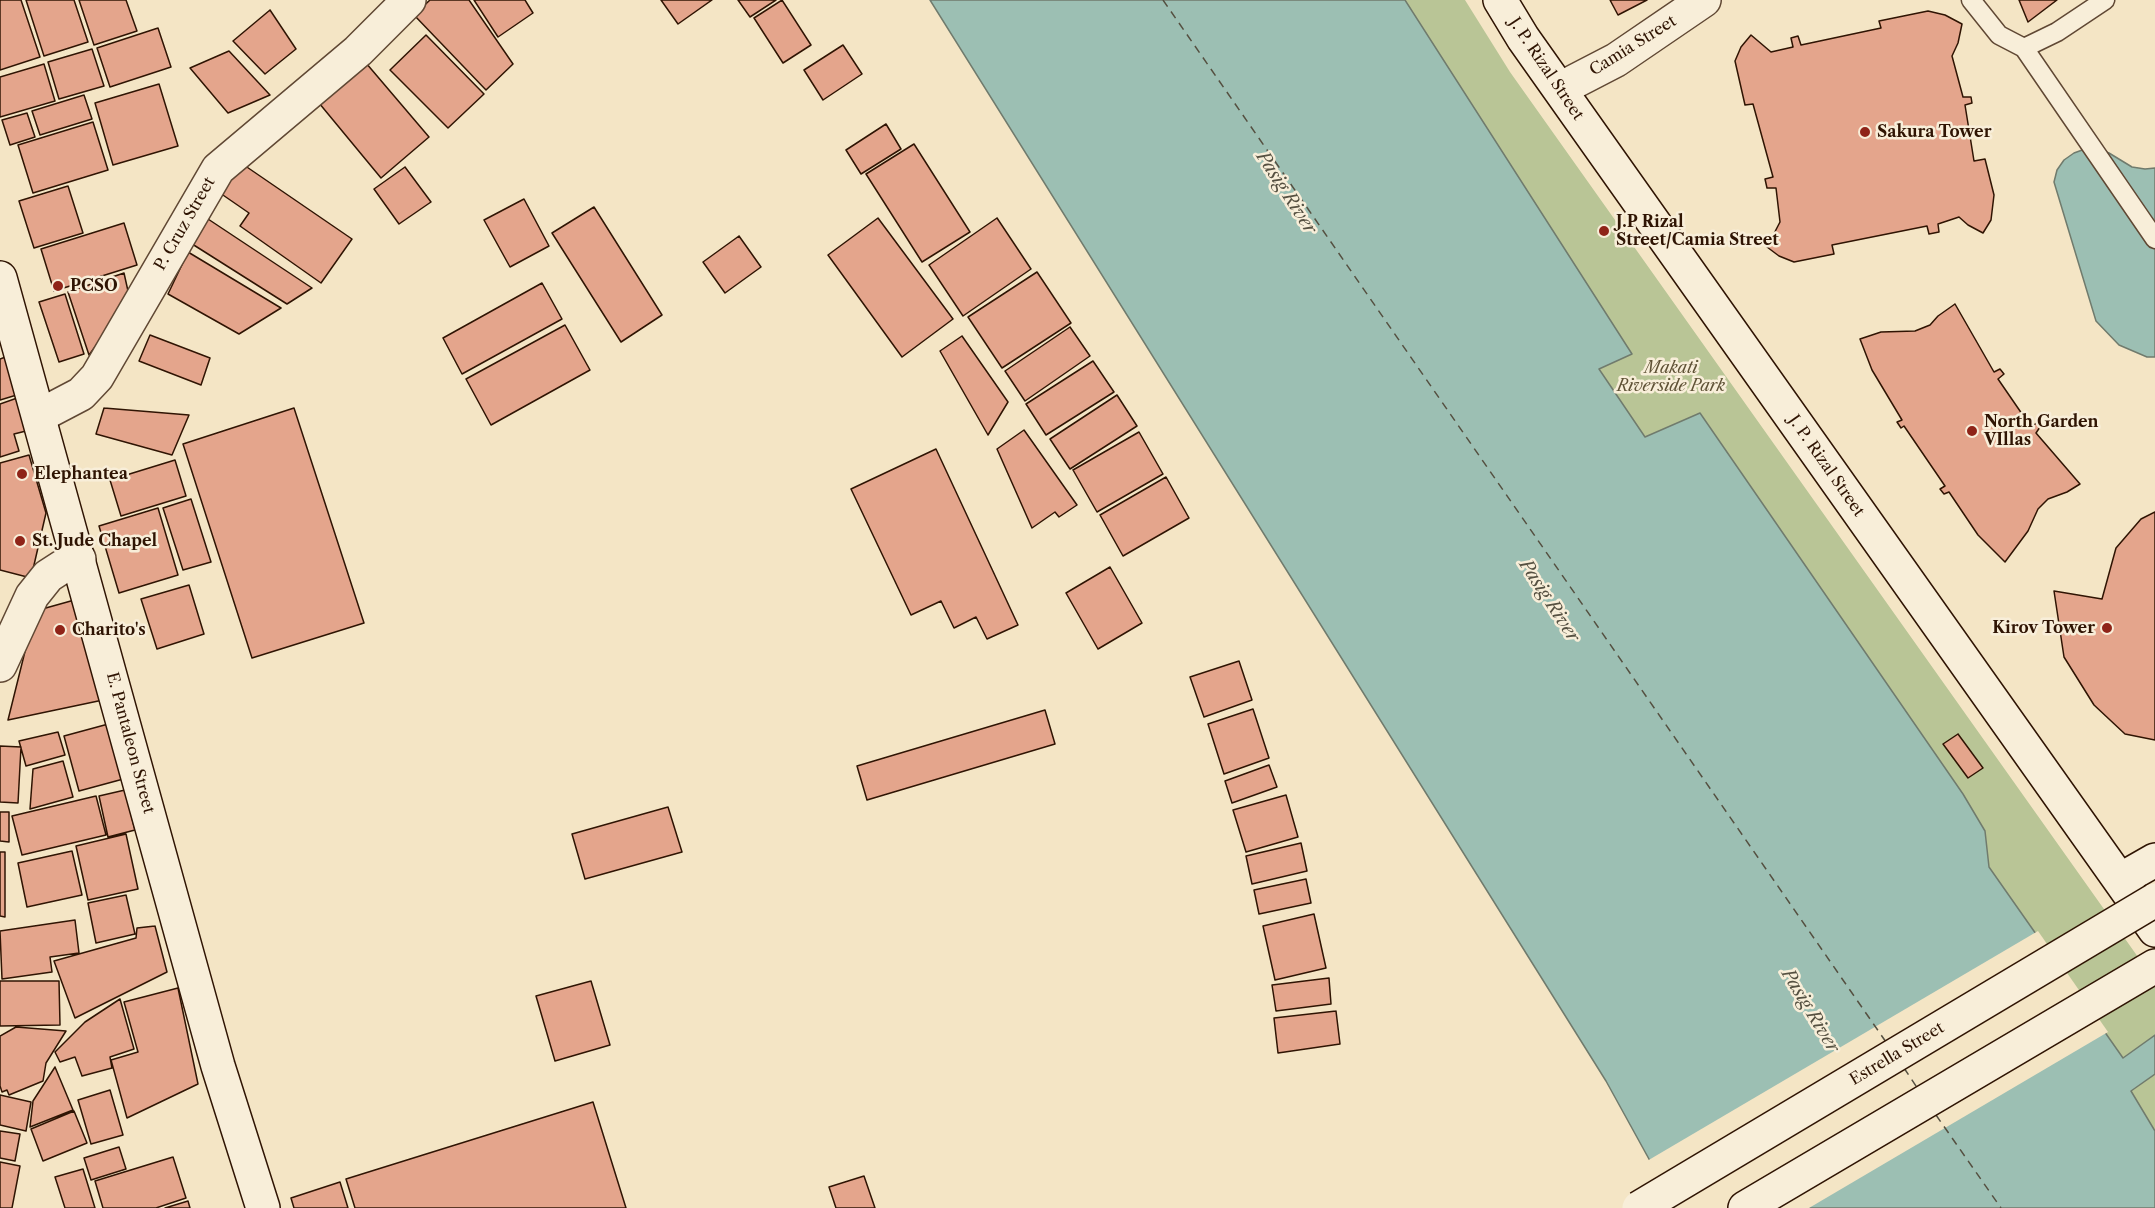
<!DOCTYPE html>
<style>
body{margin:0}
canvas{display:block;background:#f4e5c5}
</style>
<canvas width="2155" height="1208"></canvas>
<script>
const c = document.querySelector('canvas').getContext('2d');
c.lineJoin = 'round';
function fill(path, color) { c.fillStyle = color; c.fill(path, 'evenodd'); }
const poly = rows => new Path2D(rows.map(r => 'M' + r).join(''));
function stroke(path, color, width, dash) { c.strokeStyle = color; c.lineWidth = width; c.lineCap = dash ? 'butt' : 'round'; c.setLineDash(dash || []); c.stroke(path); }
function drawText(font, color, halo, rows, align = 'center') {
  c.font = font + ' "Libre Caslon Text",serif'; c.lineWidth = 5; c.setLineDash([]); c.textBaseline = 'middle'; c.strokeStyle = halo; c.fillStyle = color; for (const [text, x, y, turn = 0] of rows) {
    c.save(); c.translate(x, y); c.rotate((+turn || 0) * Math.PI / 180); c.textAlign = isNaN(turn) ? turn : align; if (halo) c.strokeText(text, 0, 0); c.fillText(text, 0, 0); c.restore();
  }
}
fill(poly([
 [1405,0,1465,0,1510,72,2155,981,2155,1035,2123,1058,1989,867,1985,831,1963,794,1701,414,1645,438,1599,369,1631,353],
 [2155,1074,2155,1131,2131,1091]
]), '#b9c596');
const water = poly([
 [930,0,1405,0,1632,354,1599,369,1645,437,1700,413,1963,794,1985,831,1989,867,2123,1058,2155,1035,2155,1074,2131,1091,2155,1131,2155,1208,1676,1208,1606,1081,930,0],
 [2085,149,2098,149,2109,153,2132,167,2145,169,2155,168,2155,357,2147,357,2119,345,2096,321,2054,182,2057,170,2064,160,2074,153,2085,149]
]);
fill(water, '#9cbfb3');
stroke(water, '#707b6d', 1.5);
fill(poly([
 [2038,931,2108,1032,1809,1208,1672,1208,1647,1161]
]), '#f4e5c5');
stroke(poly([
 [1163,0,1886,1042],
 [1904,1068,1918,1089],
 [1936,1115,2001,1208]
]), '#555041', 1.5, [8, 6]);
const building = poly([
 [0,0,21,0,40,57,0,70,0,0],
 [26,0,74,0,88,42,44,56,26,0],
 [79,0,126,0,137,31,94,45,79,0],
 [430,0,469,0,513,64,486,90,414,15,430,0],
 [474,0,525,0,533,13,498,37,474,0],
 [661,0,712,0,678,24,661,0],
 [738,0,776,0,750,17,738,0],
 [782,0,811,45,783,63,754,18,782,0],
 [1610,0,1647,0,1618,15,1610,0],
 [2019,0,2057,0,2028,22,2019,0],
 [270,10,296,49,265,74,233,41,270,10],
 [1928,11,1945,15,1962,24,1958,43,1952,56,1963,97,1971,97,1972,103,1965,105,1974,161,1985,159,1994,195,1991,220,1983,233,1968,225,1959,217,1938,224,1939,232,1929,234,1927,226,1832,245,1834,254,1794,262,1779,256,1767,247,1780,222,1776,188,1767,188,1765,179,1773,177,1753,104,1745,105,1735,61,1741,47,1751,35,1771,52,1793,47,1791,38,1798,36,1801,45,1881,28,1879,21,1928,11],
 [158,28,171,67,110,87,97,48,158,28],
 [426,35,484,94,448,128,390,70,426,35],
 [843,45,862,74,823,100,804,70,843,45],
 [92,49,104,86,59,99,48,62,92,49],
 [229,51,270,95,228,113,190,68,229,51],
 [366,63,429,137,381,178,319,103,366,63],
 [44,64,55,101,0,117,0,77,44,64],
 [159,84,178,146,113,165,95,103,159,84],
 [84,95,92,119,40,135,32,111,84,95],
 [27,113,35,137,10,145,2,120,27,113],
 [93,122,108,170,33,193,18,145,93,122],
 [886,124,901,149,861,174,846,150,886,124],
 [914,144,970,232,922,262,866,174,914,144],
 [241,163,352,239,321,283,240,226,249,213,220,193,241,163],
 [405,167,431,202,399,224,374,189,405,167],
 [68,186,83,233,34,248,19,201,68,186],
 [524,199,549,246,510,267,484,220,524,199],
 [594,207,662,315,621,342,552,233,594,207],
 [205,217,312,288,287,304,189,242,205,217],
 [878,218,953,319,902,357,828,255,878,218],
 [997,218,1031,269,963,316,929,265,997,218],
 [124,223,137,265,54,291,41,249,124,223],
 [739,236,761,267,725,293,703,262,739,236],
 [188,252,281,308,239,334,168,294,188,252],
 [1037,272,1071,323,1002,368,968,317,1037,272],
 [124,273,130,300,89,355,68,292,124,273],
 [542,283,562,319,462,374,443,338,542,283],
 [65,294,84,354,59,362,39,302,65,294],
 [1955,304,1994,372,2000,369,2004,374,1998,379,2031,427,2038,422,2040,427,2036,433,2080,484,2067,492,2048,499,2038,509,2028,531,2005,562,1978,535,1949,492,1944,494,1940,489,1945,486,1904,426,1901,428,1897,422,1902,420,1872,370,1860,339,1881,332,1915,331,1930,325,1938,316,1955,304],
 [565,325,590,370,491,425,466,379,565,325],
 [1070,327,1090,356,1025,401,1005,371,1070,327],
 [150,335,210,358,201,385,139,361,150,335],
 [962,336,1008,402,988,435,940,351,962,336],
 [8,356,20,394,0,400,0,359,8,356],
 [1093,361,1114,392,1046,435,1026,404,1093,361],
 [1117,395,1137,426,1070,469,1050,439,1117,395],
 [20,397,30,430,14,434,19,451,0,457,0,404,20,397],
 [104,408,189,415,172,455,96,434,104,408],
 [294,408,364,623,252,658,183,444,294,408],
 [1024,430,1077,505,1059,517,1055,512,1032,528,997,449,1024,430],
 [1139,432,1163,474,1097,512,1073,470,1139,432],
 [936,449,1018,625,987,639,976,617,954,628,941,601,911,615,851,489,936,449],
 [29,455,46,513,31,578,0,570,0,463,29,455],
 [175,460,186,496,121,516,110,480,175,460],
 [1166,477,1189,518,1123,556,1100,515,1166,477],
 [191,499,211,562,183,570,163,508,191,499],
 [158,508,178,575,119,593,99,526,158,508],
 [2155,512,2155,740,2125,734,2094,705,2064,657,2054,591,2102,599,2116,548,2141,519,2155,512],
 [1110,567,1142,623,1098,649,1066,593,1110,567],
 [189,585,204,634,157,649,141,599,189,585],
 [78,599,103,700,8,720,35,611,78,599],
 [1239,661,1252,700,1204,717,1190,677,1239,661],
 [1253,709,1269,758,1224,774,1208,724,1253,709],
 [1045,710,1055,744,867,800,857,766,1045,710],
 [112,723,127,778,79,791,64,736,112,723],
 [58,732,65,755,26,766,19,741,58,732],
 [1958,734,1983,768,1968,778,1943,744,1958,734],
 [0,746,21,747,18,803,0,802,0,746],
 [63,761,73,797,30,809,33,769,63,761],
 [1269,765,1277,787,1232,803,1225,781,1269,765],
 [125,790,135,830,108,837,99,796,125,790],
 [1286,795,1298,837,1246,852,1233,810,1286,795],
 [96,796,106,835,22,855,12,816,96,796],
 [668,807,682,852,585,879,572,834,668,807],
 [0,812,9,812,9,842,0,841,0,812],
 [126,834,138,889,88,900,76,846,126,834],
 [1301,843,1307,871,1252,884,1246,856,1301,843],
 [72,851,82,895,27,907,18,863,72,851],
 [0,852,5,852,5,917,0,916,0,852],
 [1306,879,1311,903,1259,914,1254,890,1306,879],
 [126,895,135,934,96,943,88,903,126,895],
 [1314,914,1326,968,1275,980,1263,926,1314,914],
 [75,920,79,953,50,957,52,972,2,979,0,931,75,920],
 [155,926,167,972,75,1018,54,961,136,938,137,928,155,926],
 [1329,978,1331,1004,1276,1011,1272,985,1329,978],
 [0,981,59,981,60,1025,0,1026,0,981],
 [591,981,610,1045,555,1061,536,996,591,981],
 [178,988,198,1084,127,1118,111,1060,138,1052,124,1002,178,988],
 [120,999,134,1049,110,1057,112,1068,82,1076,75,1057,60,1062,55,1052,85,1022,120,999],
 [1336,1011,1340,1044,1278,1053,1274,1018,1336,1011],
 [16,1027,66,1031,46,1063,43,1081,9,1095,7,1090,2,1092,0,1086,0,1036,16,1027],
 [55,1067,73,1110,30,1127,33,1101,55,1067],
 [110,1090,123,1135,91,1144,78,1100,110,1090],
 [0,1095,31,1102,26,1131,0,1125,0,1095],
 [593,1102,626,1208,355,1208,346,1179,593,1102],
 [74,1111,87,1143,43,1161,31,1129,74,1111],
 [0,1131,20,1134,15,1161,0,1158,0,1131],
 [119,1147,126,1169,91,1180,84,1158,119,1147],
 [173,1157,186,1198,156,1208,103,1208,95,1181,173,1157],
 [0,1162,20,1166,12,1208,0,1208,0,1162],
 [83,1169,95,1208,65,1208,55,1177,83,1169],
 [864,1176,875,1208,836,1208,829,1187,864,1176],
 [340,1182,348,1208,294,1208,291,1198,340,1182],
 [188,1201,190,1208,165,1208,188,1201]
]);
fill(building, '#e4a58c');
stroke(building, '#2f1403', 1.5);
const lane = poly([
 [1971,0,1999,35,2024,48,2155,239],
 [2024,48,2057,32,2105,0]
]);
const street = poly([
 [1560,89,1616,60,1704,0],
 [39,416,81,394,97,377,218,169,358,51,409,0],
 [0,665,32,596,48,576,65,565,79,559]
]);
const secondary = poly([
 [1500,0,1523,38,1598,144,2155,930],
 [0,278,218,1066,263,1208],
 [2120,880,2155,860],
 [1745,1208,2155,966]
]);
stroke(lane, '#604834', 21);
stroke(street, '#604834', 36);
stroke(secondary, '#2f1403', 36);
stroke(lane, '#f8eed9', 18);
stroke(street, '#f8eed9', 33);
stroke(secondary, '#f8eed9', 33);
const secondaryBridge = poly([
 [1639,1208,2155,900]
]);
stroke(secondaryBridge, '#2f1403', 36, []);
stroke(secondaryBridge, '#f8eed9', 33);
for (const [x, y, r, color] of [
 [1865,132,6,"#8f2418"],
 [1604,231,6,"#8f2418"],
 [58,286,6,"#8f2418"],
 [1972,431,6,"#8f2418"],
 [22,474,6,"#8f2418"],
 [20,541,6,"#8f2418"],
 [2107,628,6,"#8f2418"],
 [60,630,6,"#8f2418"]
]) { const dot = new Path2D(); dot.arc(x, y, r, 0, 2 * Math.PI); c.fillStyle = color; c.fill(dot); stroke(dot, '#f8eed9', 2); }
drawText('16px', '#2f1403', '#f8eed9', [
 ["Camia Street",1633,46,-32],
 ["J. P. Rizal Street",1546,69,56],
 ["P. Cruz Street",185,224,-60],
 ["J. P. Rizal Street",1826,466,55],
 ["E. Pantaleon Street",130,743,75],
 ["Estrella Street",1897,1054,-31]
]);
drawText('bold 16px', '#2f1403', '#f8eed9', [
 ["Sakura Tower",1877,132],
 ["J.P Rizal",1616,222],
 ["Street/Camia Street",1616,240],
 ["PCSO",70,286],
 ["North Garden",1984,422],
 ["VIllas",1984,440],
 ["Elephantea",34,474],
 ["St. Jude Chapel",32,541],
 ["Kirov Tower",2095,628,"right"],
 ["Charito's",72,630]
], 'left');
drawText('italic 16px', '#5f5236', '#f8eed9', [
 ["Makati",1671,368],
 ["Riverside Park",1671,386]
]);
drawText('italic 18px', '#555041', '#f8eed9', [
 ["Pasig River",1286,193,57],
 ["Pasig River",1549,601,57],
 ["Pasig River",1810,1011,59]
]);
</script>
